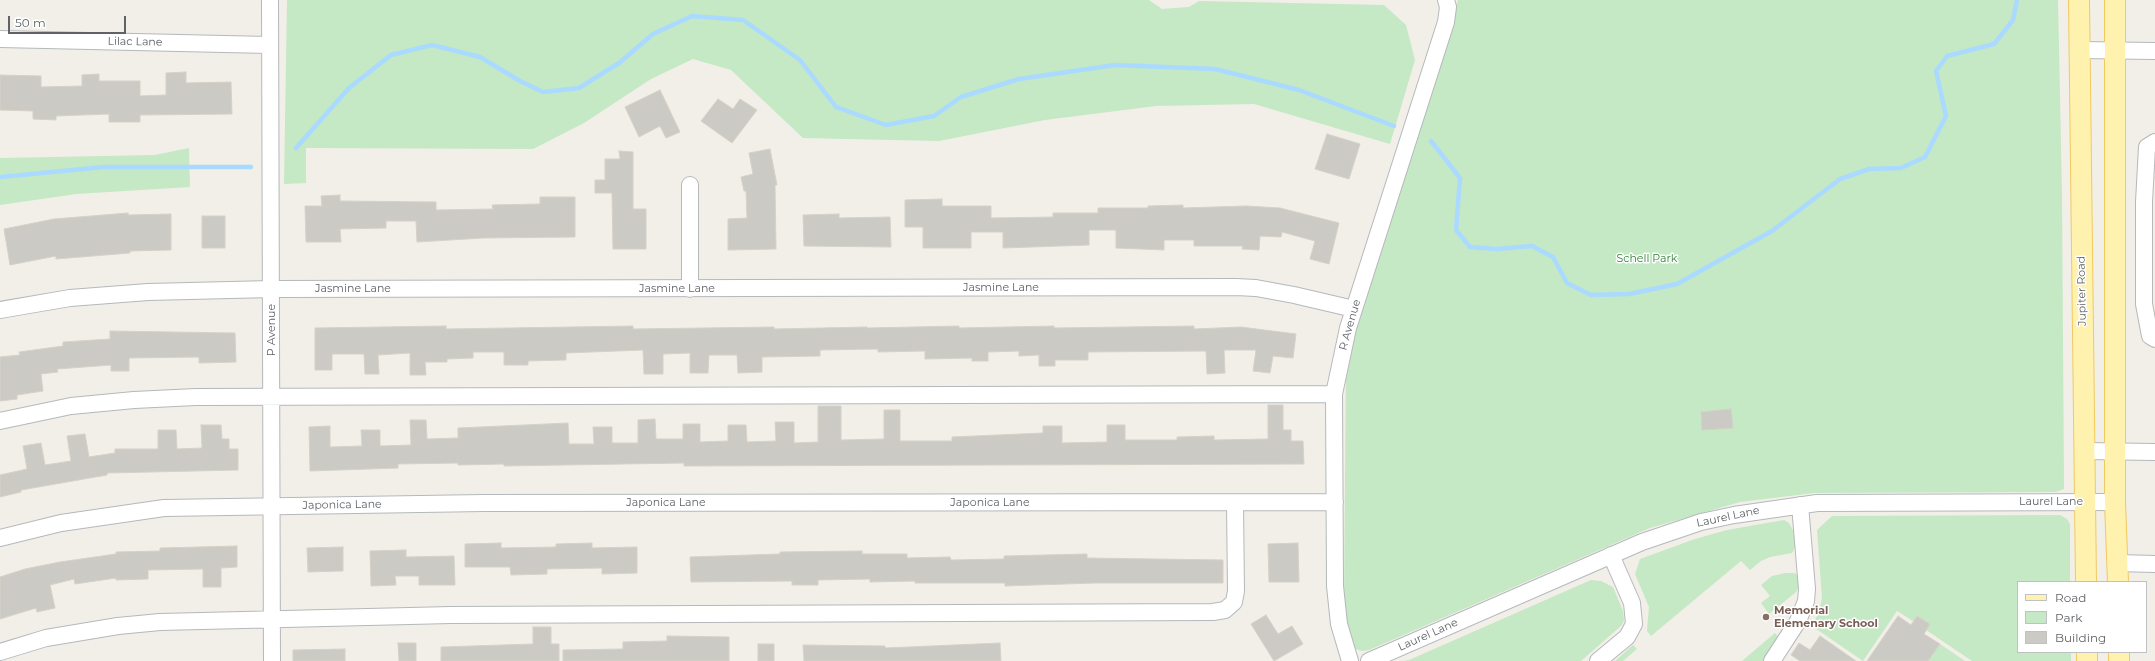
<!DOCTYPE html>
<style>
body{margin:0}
#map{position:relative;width:2155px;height:661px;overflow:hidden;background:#f1efe8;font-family:Montserrat,sans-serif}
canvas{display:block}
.legend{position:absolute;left:2017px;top:581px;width:130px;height:72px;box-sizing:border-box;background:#fff;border:1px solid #bfc1c3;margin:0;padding:5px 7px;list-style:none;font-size:12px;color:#5f6368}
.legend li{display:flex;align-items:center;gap:8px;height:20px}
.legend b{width:20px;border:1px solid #bfc1c3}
.scale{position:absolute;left:8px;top:16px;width:118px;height:18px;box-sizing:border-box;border:2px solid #5f6368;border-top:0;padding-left:5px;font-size:12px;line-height:14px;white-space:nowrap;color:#5f6368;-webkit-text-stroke:3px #fff;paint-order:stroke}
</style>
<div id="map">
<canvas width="2155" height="661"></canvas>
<ul class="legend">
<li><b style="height:5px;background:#fff2af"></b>Road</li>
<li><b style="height:11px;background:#c5e8c5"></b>Park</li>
<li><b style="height:11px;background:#cccac5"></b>Building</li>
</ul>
<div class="scale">50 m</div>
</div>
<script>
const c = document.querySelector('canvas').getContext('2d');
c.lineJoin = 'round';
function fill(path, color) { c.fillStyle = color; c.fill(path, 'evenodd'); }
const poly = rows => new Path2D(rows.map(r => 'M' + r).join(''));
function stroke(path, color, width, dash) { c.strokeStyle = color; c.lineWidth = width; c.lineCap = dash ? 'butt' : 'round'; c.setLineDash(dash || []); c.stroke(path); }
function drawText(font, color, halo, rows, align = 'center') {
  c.font = font + ' Montserrat,sans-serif'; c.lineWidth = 3; c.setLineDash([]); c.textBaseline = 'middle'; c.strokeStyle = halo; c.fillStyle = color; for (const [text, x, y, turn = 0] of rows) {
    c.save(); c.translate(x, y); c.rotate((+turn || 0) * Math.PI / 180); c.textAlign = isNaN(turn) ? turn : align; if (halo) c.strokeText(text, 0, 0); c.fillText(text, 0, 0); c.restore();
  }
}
fill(poly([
 [287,0,1149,0,1162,9,1189,7,1199,1,1384,5,1406,25,1415,60,1390,144,1254,104,1156,106,1045,120,939,141,803,138,731,70,693,59,651,79,584,123,533,149,306,148,306,183,284,184],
 [1458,0,2058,0,2062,194,2064,489,2056,492,1814,493,1740,502,1650,528,1369,650,1362,651,1356,649,1351,643,1345,621,1344,604,1346,358,1355,323],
 [189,148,190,187,76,194,0,205,0,158,155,155],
 [2060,515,2067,519,2070,524,2070,582,2018,582,2018,652,2071,652,2071,661,1972,661,1926,630,1930,624,1917,616,1913,621,1897,611,1863,661,1812,626,1819,612,1822,598,1817,530,1832,516],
 [1784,520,1789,523,1794,532,1796,546,1792,553,1770,557,1761,561,1750,570,1741,561,1651,636,1647,631,1649,607,1635,574,1640,559,1695,539,1727,530],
 [1785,573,1795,573,1800,578,1800,584,1796,592,1769,614,1761,603,1770,596,1761,585,1772,576],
 [1591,580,1601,581,1613,587,1623,611,1624,620,1622,625,1581,661,1403,661,1409,660],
 [1775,633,1779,638,1763,661,1742,661],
 [1940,644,1965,661,1928,661],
 [1633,645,1637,649,1623,661,1615,661]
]), '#c5e8c5');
stroke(poly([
 [1431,141,1460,178,1456,230,1470,247,1497,249,1532,246,1553,257,1567,283,1591,295,1629,294,1677,284,1772,231,1840,179,1869,169,1901,168,1925,157,1946,116,1936,71,1947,56,1994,44,2013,20,2017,0],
 [296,148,349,88,391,55,432,45,480,57,520,81,543,92,579,88,619,63,653,34,692,16,743,20,800,60,836,107,886,125,934,116,961,97,1019,79,1115,65,1215,69,1299,90,1394,126],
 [0,177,104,167,251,167]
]), '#aadaff', 4.5);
const building = poly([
 [186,72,186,83,231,82,232,114,140,115,140,122,109,122,109,114,56,116,56,120,33,119,33,111,0,110,0,75,41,76,41,87,82,86,82,75,99,74,99,81,140,81,140,96,166,95,166,73,186,72],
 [660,90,680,132,666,138,660,126,639,137,625,107,660,90],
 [718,99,733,109,740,99,757,110,732,143,701,121,718,99],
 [1327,134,1360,144,1349,179,1315,169,1327,134],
 [770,149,777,185,775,185,776,249,728,250,728,219,747,218,746,191,744,191,741,177,753,174,749,153,770,149],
 [619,151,633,152,633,209,646,209,646,249,613,249,612,193,595,193,595,180,605,180,605,159,620,159,619,151],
 [340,195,340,201,436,202,436,210,493,209,492,205,540,204,540,197,575,197,575,237,483,238,417,242,416,221,386,221,386,228,340,229,341,242,306,242,305,206,322,206,321,196,340,195],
 [942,199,942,206,991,206,991,218,1053,217,1053,213,1098,213,1098,208,1148,208,1148,206,1183,205,1183,208,1246,206,1280,208,1339,223,1329,264,1310,259,1315,241,1282,232,1281,237,1260,236,1259,250,1242,249,1243,246,1194,246,1194,240,1164,240,1164,250,1116,248,1116,230,1089,230,1089,245,1003,248,1003,232,971,232,971,248,923,248,923,227,905,227,905,200,942,199],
 [128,213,128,215,171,214,171,250,130,251,130,253,56,259,56,256,10,265,4,229,54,219,128,213],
 [839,214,839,218,890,217,891,247,804,246,803,215,839,214],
 [202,216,225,216,225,248,202,248,202,216],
 [446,326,446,329,633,326,633,329,774,327,774,329,867,327,867,328,959,326,959,328,1054,326,1054,328,1194,326,1194,329,1241,327,1296,334,1293,358,1273,356,1270,373,1253,371,1256,350,1224,350,1225,373,1207,374,1206,351,1088,352,1088,360,1055,360,1055,366,1039,366,1039,355,1019,356,1019,351,988,352,988,361,972,361,972,358,925,359,925,351,878,352,878,349,820,350,820,356,762,357,762,372,738,373,737,355,709,355,708,373,690,373,690,353,663,354,663,374,644,374,643,350,566,353,566,360,528,361,528,365,504,365,504,352,473,352,473,358,447,359,447,362,425,362,426,375,410,375,410,353,378,355,379,374,365,374,364,354,332,354,332,370,315,370,315,328,446,326],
 [110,331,235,333,236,362,199,363,199,357,129,358,129,371,111,371,111,365,57,369,58,372,41,374,43,391,17,395,17,399,0,401,0,357,20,355,19,352,63,346,63,342,110,339,110,331],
 [1268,405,1283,405,1283,430,1291,430,1291,441,1303,441,1304,464,684,466,684,463,504,466,504,464,458,465,458,463,398,464,398,468,310,471,309,427,330,426,330,447,362,446,361,430,380,430,380,446,411,445,410,420,426,420,427,439,458,438,458,428,568,423,569,444,594,444,593,427,612,427,612,443,638,443,638,420,655,419,656,439,683,439,683,424,700,424,700,442,728,441,728,425,746,425,747,442,776,441,775,422,794,422,794,443,818,442,818,406,841,406,841,440,884,439,884,410,900,410,900,441,952,441,952,437,1043,433,1043,426,1062,426,1062,443,1107,442,1107,425,1125,425,1125,440,1177,440,1177,437,1214,436,1214,440,1268,439,1268,405],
 [1731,409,1733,428,1702,430,1701,412,1731,409],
 [201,425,221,425,222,439,229,439,229,449,238,449,238,470,107,473,107,475,21,490,21,492,0,497,0,475,27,469,23,446,41,443,45,465,71,461,67,436,85,434,89,457,115,453,115,449,158,449,158,430,176,430,177,449,202,448,201,425],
 [501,543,501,548,556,547,556,544,592,543,592,548,637,547,637,573,602,574,602,568,547,569,547,574,511,575,510,567,465,567,465,544,501,543],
 [1298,543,1299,582,1269,582,1268,544,1298,543],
 [237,546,237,567,221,568,221,587,203,587,203,569,148,570,148,579,116,580,116,578,75,584,74,579,50,585,55,608,37,612,36,608,0,619,0,577,25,569,60,562,116,554,116,552,160,551,160,548,237,546],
 [343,547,343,571,308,572,307,548,343,547],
 [406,550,406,557,454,556,455,585,419,585,419,576,395,576,396,585,371,586,370,551,406,550],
 [862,551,862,554,907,554,907,558,950,557,951,560,1004,559,1004,556,1087,554,1087,558,1223,560,1223,583,1095,583,1005,586,1005,583,915,583,915,581,870,582,870,579,818,580,818,585,792,585,792,581,691,582,690,557,780,554,780,552,862,551],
 [1266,615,1278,634,1292,626,1303,644,1274,661,1251,624,1266,615],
 [1898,616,1911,625,1917,616,1930,624,1924,634,1940,644,1928,661,1867,661,1898,616],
 [533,627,551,627,551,644,559,644,559,661,441,661,441,647,533,644,533,627],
 [667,636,729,637,729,661,563,661,563,650,623,649,623,642,667,641,667,636],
 [1820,636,1856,661,1800,661,1791,655,1799,643,1810,650,1820,636],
 [398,643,416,643,416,661,399,661,398,643],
 [1000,643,1001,661,804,661,803,645,885,646,885,648,1000,643],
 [758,644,774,644,774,661,758,661,758,644],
 [345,649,345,661,293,661,293,650,345,649]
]);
fill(building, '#cccac5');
stroke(building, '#d6d1c6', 1);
const minor = poly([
 [270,0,272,661],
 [0,39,269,45],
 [2080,50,2155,51],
 [2155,142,2147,147,2144,202,2144,304,2150,336,2155,339],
 [690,185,690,289],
 [0,310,70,298,148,292,272,289,1236,287,1256,288,1294,295,1354,309],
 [0,421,71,406,134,400,196,397,1334,394],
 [2084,451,2155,452],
 [0,538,61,523,164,508,484,503,1335,502],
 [2117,563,2155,564],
 [0,652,46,638,118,626,160,622,451,615,1213,612,1225,610,1234,602,1236,591,1235,503],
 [1350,661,1339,624,1335,586,1334,394,1348,328,1446,22,1448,7,1446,0],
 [1369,661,1642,542,1701,522,1734,515,1817,503,2115,502],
 [1598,661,1627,637,1634,624,1632,603,1611,555],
 [1772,661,1798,621,1806,601,1807,589,1800,505]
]);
const major = poly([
 [2079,0,2086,582],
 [2115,0,2115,502,2118,582],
 [2087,652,2087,661],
 [2119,652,2119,661]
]);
stroke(minor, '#b5b8bc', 18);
stroke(major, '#f2c960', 22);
stroke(minor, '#fff', 16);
stroke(major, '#fff2af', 20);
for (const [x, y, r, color] of [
 [1766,617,4,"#8d6e63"]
]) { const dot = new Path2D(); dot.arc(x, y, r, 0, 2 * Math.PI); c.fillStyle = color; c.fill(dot); stroke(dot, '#fff', 1.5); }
drawText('11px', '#5f6368', '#fff', [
 ["Lilac Lane",135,42,1],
 ["Jasmine Lane",1001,288],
 ["Jasmine Lane",353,289],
 ["Jasmine Lane",677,289],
 ["Jupiter Road",2082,291,-91],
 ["R Avenue",1350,325,-74],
 ["P Avenue",272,330,-90],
 ["Laurel Lane",2051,502],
 ["Japonica Lane",666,503],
 ["Japonica Lane",990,503],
 ["Japonica Lane",342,505,-1],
 ["Laurel Lane",1728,517,-12],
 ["Laurel Lane",1428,635,-24]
]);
drawText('11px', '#348238', '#fff', [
 ["Schell Park",1647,259]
]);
drawText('bold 11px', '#785e54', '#fff', [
 ["Memorial",1774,611],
 ["Elemenary School",1774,624]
], 'left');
</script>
